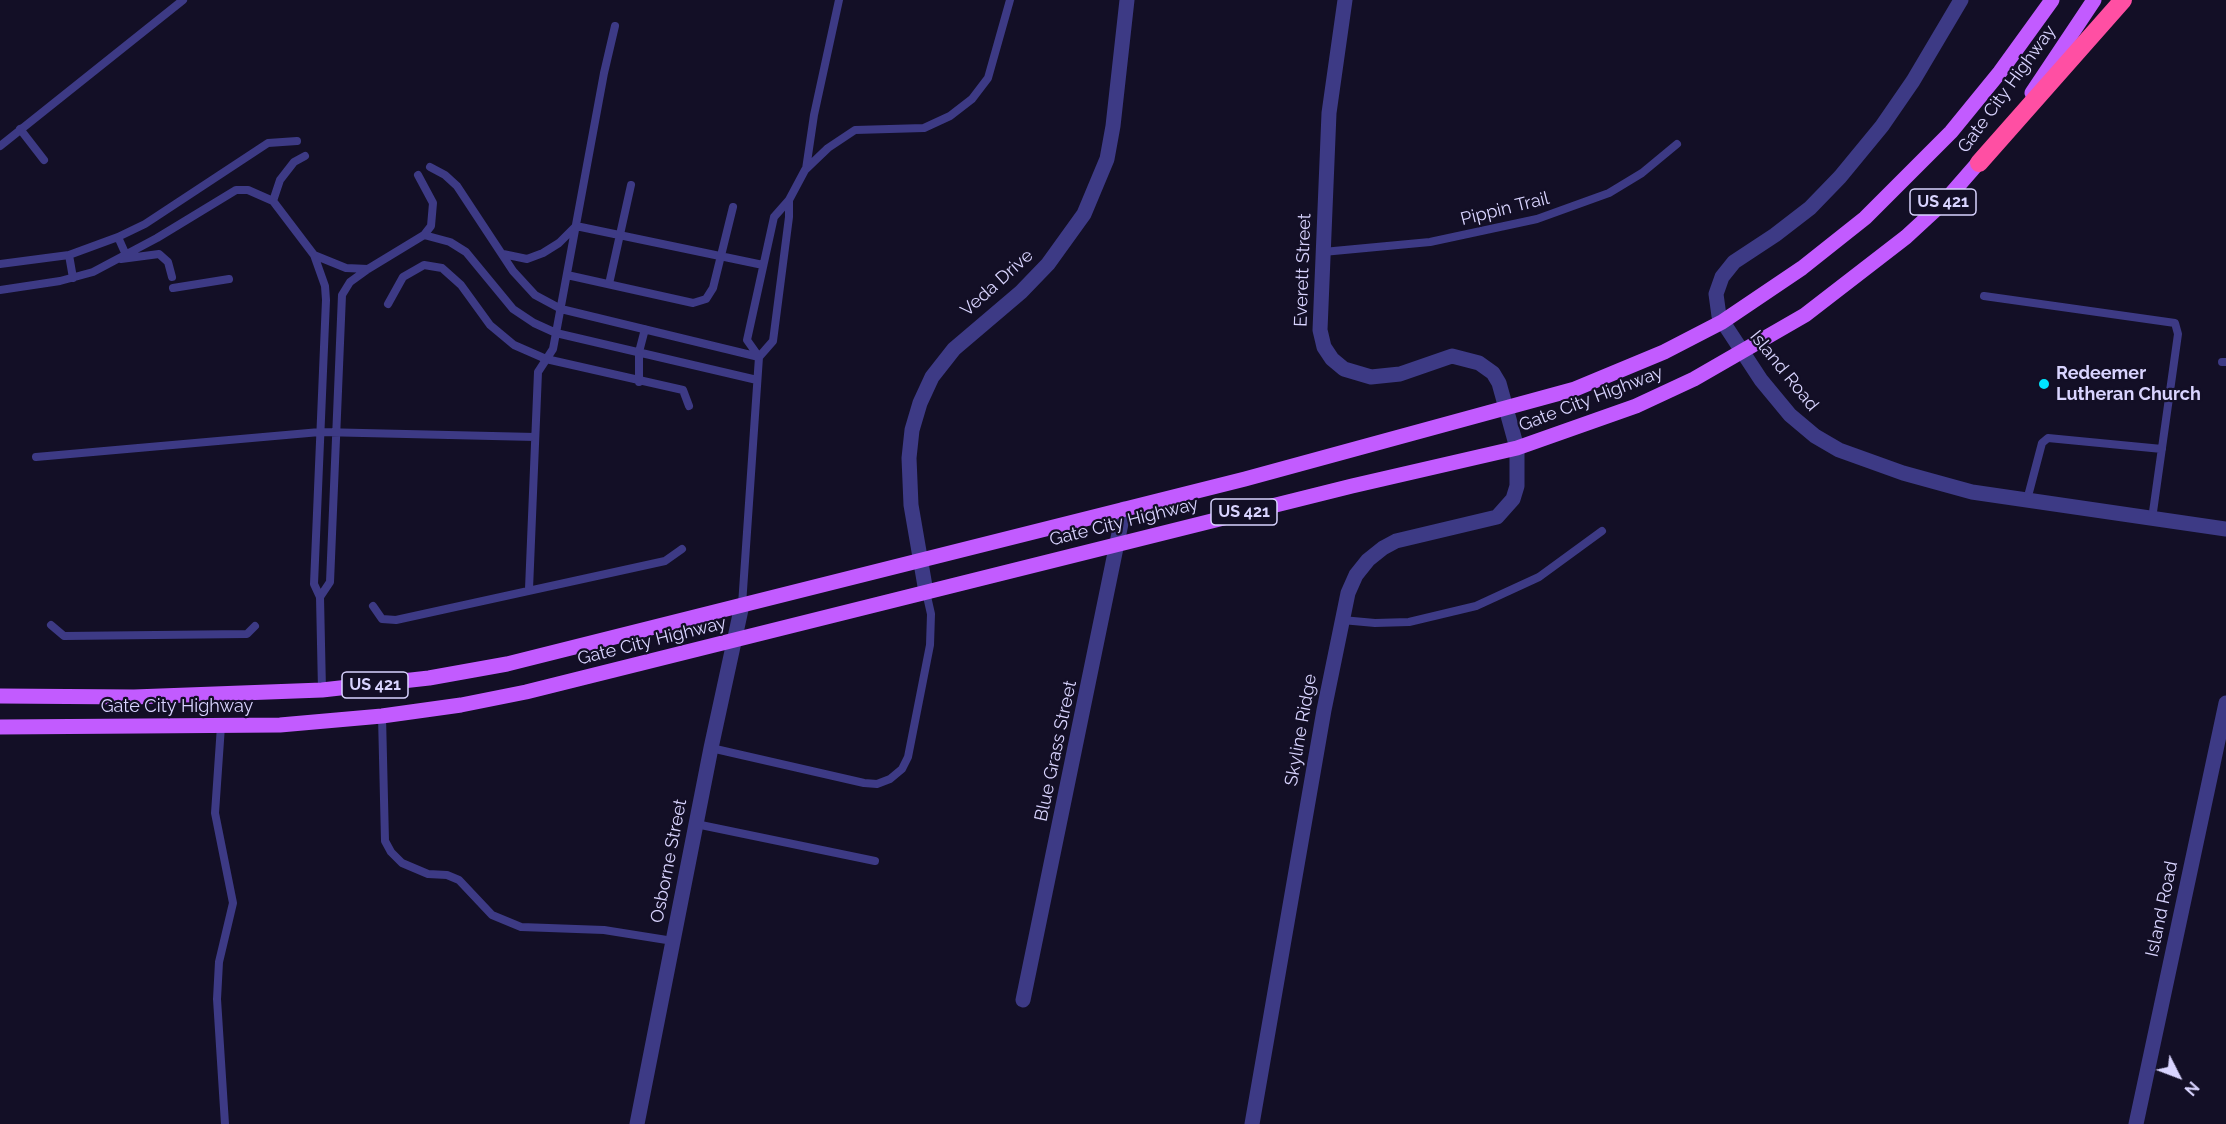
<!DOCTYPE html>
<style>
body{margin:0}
#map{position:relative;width:2226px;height:1124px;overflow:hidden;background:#130f26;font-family:Raleway,sans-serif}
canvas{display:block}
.north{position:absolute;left:2148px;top:1046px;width:60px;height:60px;-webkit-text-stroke:4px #130f26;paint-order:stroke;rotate:132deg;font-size:16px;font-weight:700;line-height:24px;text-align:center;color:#d9d4ff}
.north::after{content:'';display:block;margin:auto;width:21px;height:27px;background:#d9d4ff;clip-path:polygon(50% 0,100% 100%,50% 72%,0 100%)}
</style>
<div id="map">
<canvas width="2226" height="1124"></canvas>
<div class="north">N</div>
</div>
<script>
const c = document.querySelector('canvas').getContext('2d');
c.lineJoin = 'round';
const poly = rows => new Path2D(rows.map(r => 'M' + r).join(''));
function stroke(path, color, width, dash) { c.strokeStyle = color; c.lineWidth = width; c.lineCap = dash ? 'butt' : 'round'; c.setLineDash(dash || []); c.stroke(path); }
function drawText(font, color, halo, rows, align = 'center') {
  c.font = font + ' Raleway,sans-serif'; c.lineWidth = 4.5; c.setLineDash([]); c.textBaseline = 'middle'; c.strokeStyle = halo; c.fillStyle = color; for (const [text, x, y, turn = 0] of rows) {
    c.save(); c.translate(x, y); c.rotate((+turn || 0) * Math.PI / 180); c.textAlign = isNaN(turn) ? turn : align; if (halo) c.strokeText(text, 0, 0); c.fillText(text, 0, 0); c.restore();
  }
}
stroke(poly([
 [20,129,44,160],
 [0,146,183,0],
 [430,167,445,175,457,186,513,271,535,295,561,309,759,357],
 [806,169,814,115,839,0],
 [418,175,433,203,431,226,424,235],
 [273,201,280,180,294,162,305,156],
 [118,237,126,255],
 [1323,252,1430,242,1537,219,1609,193,1642,173,1677,144],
 [503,254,527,259,543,253,559,243,576,226,763,265],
 [69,255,73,278],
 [314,255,325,286,326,300,314,584,320,597,322,690],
 [121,259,159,254,168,262,172,277],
 [0,264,69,255,118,237,145,224,268,143,297,141],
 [567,275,693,303,706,299,713,288,733,207],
 [609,284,631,185],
 [173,288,229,279],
 [0,290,60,281,93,272,157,238,236,190,248,190,273,201,314,255,346,268,368,269],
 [1984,296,2175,323,2178,334,2152,519],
 [388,304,403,277,424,265,442,268,461,285,490,325,514,345,546,359,683,390,689,406],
 [759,357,747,340,774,217,789,200,805,170,828,148,855,130,924,128,950,116,972,99,988,78,1010,0],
 [2222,362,2226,362],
 [639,382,639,352,645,329],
 [36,457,320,432,535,437],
 [2027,500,2042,443,2048,438,2162,449],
 [529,589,538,372,553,349,556,333,604,73,615,26],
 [320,597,330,582,342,295,350,282,368,269,424,235,450,242,466,252,513,309,534,323,556,333,757,380],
 [742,605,759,357,773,341,789,217,789,200],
 [373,606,382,619,396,620,665,561,682,549],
 [1342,620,1375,623,1409,622,1476,606,1539,577,1602,531],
 [51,625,64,636,247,634,255,626],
 [382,716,385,841,391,852,402,863,428,874,447,875,459,880,492,915,521,927,604,930,673,941],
 [221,726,215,813,233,903,219,962,217,999,225,1124],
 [711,748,864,783,877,784,890,779,902,769,908,757,930,645,931,614,926,592],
 [696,824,875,861]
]), '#3d3a85', 8);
stroke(poly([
 [926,592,911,505,909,458,912,430,920,403,932,377,954,349,1021,292,1048,264,1084,214,1107,159,1113,126,1127,0],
 [1023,1000,1124,509],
 [637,1124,711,748,742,605],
 [1252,1124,1324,710,1348,593,1356,575,1368,560,1383,548,1396,541,1497,517,1513,499,1517,486,1517,448,1499,383,1493,373,1479,363,1452,356,1400,374,1371,377,1344,369,1332,359,1324,347,1320,330,1329,113,1345,0]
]), '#3d3a85', 15);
stroke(poly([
 [1961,0,1913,81,1882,126,1840,177,1810,208,1775,235,1734,262,1722,277,1716,294,1719,316,1761,380,1790,415,1815,436,1839,450,1903,473,1972,492,2226,529],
 [2136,1124,2226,703]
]), '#3d3a85', 15);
stroke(poly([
 [2032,93,2094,0],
 [0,696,134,697,322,690,429,678,507,664,1245,479,1575,389,1664,352,1722,322,1802,268,1865,218,1951,132,2000,72,2052,0],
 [0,727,280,725,382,716,461,705,526,692,1352,486,1517,448,1636,406,1694,379,1805,315,1906,237,1944,202,1985,155]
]), '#c25bff', 15);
stroke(poly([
 [1979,163,2123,0]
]), '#ff4fa3', 18);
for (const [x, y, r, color] of [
 [2044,384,6,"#00e5ff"]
]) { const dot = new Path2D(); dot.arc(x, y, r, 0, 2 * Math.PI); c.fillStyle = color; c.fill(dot); stroke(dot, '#130f26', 2); }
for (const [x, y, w] of [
 [1943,202,66],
 [1244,512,66],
 [375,685,66]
]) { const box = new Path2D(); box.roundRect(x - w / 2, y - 13, w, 26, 4.5); c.fillStyle = '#130f26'; c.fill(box); stroke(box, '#d9d4ff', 1.5); }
drawText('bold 16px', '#d9d4ff', null, [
 ["US 421",1943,202],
 ["US 421",1244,512],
 ["US 421",375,685]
]);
drawText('18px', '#d9d4ff', '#130f26', [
 ["Gate City Highway",2007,89,-54],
 ["Pippin Trail",1505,209,-14],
 ["Everett Street",1303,270,-88],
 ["Veda Drive",997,283,-42],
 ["Island Road",1784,371,51],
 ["Gate City Highway",1591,399,-21],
 ["Gate City Highway",1124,522,-14],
 ["Gate City Highway",652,641,-14],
 ["Gate City Highway",177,707],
 ["Skyline Ridge",1301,730,-80],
 ["Blue Grass Street",1056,751,-78],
 ["Osborne Street",669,861,-79],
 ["Island Road",2162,909,-78]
]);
drawText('bold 18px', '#d9d4ff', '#130f26', [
 ["Redeemer",2056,374],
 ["Lutheran Church",2056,395]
], 'left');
</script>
